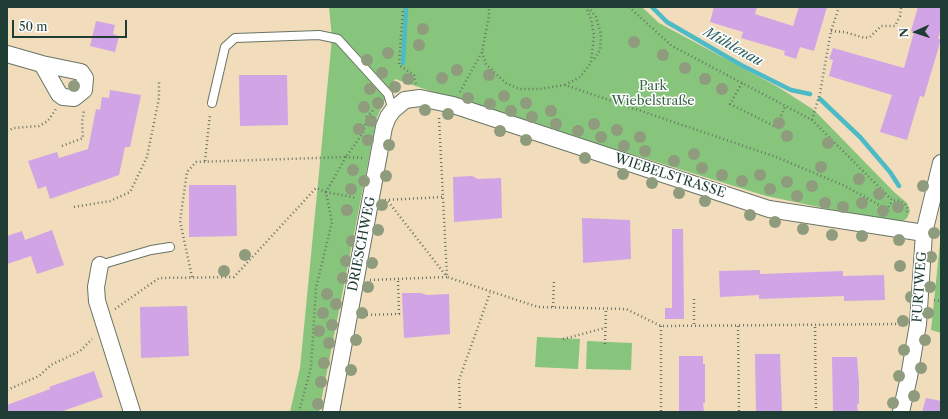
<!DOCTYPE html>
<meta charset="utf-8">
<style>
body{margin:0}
#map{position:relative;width:948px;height:419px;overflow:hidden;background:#f1dcbc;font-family:"Libre Caslon Text",serif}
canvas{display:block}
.frame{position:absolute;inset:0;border:8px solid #1f3d34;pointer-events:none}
.north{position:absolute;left:896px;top:12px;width:40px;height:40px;-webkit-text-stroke:3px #fff;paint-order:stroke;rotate:267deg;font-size:11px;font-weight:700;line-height:16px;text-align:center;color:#1f3d34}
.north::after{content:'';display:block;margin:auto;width:14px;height:18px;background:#1f3d34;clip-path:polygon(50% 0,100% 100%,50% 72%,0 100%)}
.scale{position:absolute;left:12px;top:20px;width:115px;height:18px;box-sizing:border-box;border:2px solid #1f3d34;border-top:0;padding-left:5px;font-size:12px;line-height:14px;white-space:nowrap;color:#1f3d34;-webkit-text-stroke:3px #fff;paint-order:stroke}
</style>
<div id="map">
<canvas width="948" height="419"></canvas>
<div class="frame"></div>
<div class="north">N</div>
<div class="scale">50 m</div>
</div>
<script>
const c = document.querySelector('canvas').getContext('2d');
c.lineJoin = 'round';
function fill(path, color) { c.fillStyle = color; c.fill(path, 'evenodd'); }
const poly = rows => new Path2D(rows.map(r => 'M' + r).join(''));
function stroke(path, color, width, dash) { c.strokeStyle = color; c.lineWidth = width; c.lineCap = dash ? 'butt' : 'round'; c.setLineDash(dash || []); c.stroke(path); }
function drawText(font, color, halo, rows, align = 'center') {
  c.font = font + ' "Libre Caslon Text",serif'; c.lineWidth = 3; c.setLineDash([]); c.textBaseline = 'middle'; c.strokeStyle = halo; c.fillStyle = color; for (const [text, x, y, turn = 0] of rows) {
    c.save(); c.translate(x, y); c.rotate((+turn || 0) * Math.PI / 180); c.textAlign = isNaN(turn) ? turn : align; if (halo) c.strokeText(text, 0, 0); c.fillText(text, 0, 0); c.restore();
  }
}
fill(poly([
 [329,7,642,7,659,23,778,87,814,110,894,192,907,203,910,211,907,218,900,223,891,222,766,196,460,101,395,79,377,117,319,412,290,412,300,368,319,173,332,38],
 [941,233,941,333,931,330],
 [537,337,580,339,578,369,535,367],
 [587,341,632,343,631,370,586,369]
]), '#87c57c');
stroke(poly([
 [652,7,667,22,741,65,791,90,810,94],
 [403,63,406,7],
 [820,99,860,137,890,172,899,186]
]), '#4dbbc6', 4.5);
fill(poly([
 [714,7,757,7,755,14,793,26,799,7,827,7,814,51,800,47,796,59,784,55,785,51,741,38,743,32,710,22],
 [918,7,941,7,941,28,938,39,941,39,924,97,920,96,907,140,880,132,892,95,829,76,833,60,829,59,833,48,904,68,914,32,911,31],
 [96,21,115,25,113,34,119,36,115,52,90,46],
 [239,75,287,75,288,125,240,126],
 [110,90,141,95,130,147,125,147,119,175,50,199,46,186,38,189,28,161,57,152,59,158,88,149,96,109,100,110,102,97,109,98],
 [472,176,478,179,501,178,502,218,454,222,453,177],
 [189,185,236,185,237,236,189,237],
 [582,218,630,220,631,259,583,263],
 [672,229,683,229,684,319,665,319,665,308,672,308],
 [52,230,64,265,37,274,31,256,7,264,7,236,22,231,25,240],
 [760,270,760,274,843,271,843,276,884,275,885,300,844,301,844,296,759,299,759,295,720,297,719,271],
 [402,293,421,293,427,295,449,294,450,334,404,338],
 [187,306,189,356,141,358,140,307],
 [755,354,780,354,782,412,756,412],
 [679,356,703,356,703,364,705,364,705,403,703,403,704,412,679,412],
 [832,357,857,357,859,383,859,404,857,404,858,412,833,412],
 [94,371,103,397,60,412,7,412,7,405,50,389,49,387],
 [926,398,941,401,941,412,922,412]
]), '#d1a4e5');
const service = poly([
 [212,103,225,47,235,38,319,35,338,39,388,94,393,110],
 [100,265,151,250,170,247]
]);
const minor = poly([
 [7,54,42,64,81,72,85,78,84,90,74,98,63,97,59,94,42,64],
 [100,265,96,287,97,301,132,412],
 [331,412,384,127,388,117,393,110,405,100,420,98,453,105,769,209,924,233],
 [901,412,909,377,918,324,924,233,941,163]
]);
stroke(service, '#687564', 10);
stroke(minor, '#687564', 18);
stroke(poly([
 [403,7,399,65,414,75,416,84],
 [588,7,596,17,601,34,600,50,593,61],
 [629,7,672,46,812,120,893,201,897,200,904,203,908,209,906,215],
 [831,31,844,32,865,38,870,37,881,26,895,26,900,16,901,7],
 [482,52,486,64,496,74,506,83,519,89,539,89,565,85,776,157,845,186,888,210],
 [742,83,730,104,776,127,785,107],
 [565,85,580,77,591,63,594,35,591,19,586,7],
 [460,92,482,52,489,16,489,7],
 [439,118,447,277,538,307,626,309,661,326,903,324],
 [812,120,820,93,831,31,839,7],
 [7,131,14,128,39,126,48,121,56,109],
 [62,146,83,138,82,122,84,110],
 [205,161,210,114],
 [385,200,443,197],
 [74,207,110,201,130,192,147,157,159,98,159,80],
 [888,211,889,205,893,201],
 [192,277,180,221,187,172,196,162,346,157,363,133,367,117,373,110],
 [370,280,447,277,387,200],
 [694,299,694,326],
 [934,300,941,301],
 [553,307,554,280],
 [115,309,159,278,234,277,316,188,326,192,346,157,364,158],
 [363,315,399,314,398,279],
 [661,326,661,412],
 [738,326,739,412],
 [815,327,816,412],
 [563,339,605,328],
 [605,344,606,308],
 [7,390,39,376,51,365,80,351,92,339],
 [299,412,311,367,316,288,332,222,326,192,357,198],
 [460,412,459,380,490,293]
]), '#687564', 2.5, [1, 3]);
stroke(service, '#fff', 8);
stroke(minor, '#fff', 16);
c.fillStyle = '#8f9b7d';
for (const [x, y] of [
 [423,29],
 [634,42],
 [419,45],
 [388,53],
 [663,55],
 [367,60],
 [685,68],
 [457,70],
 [382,73],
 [489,75],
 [442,78],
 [408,79],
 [705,79],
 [74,86],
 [395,87],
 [370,89],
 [722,89],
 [504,96],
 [468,98],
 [378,103],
 [526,103],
 [490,104],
 [364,107],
 [425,110],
 [511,111],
 [551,111],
 [448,114],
 [532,117],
 [371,121],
 [779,123],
 [556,124],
 [594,124],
 [359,129],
 [617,130],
 [500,131],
 [578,131],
 [787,136],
 [601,137],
 [640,137],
 [368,140],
 [526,140],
 [828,143],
 [389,145],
 [624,146],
 [645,151],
 [694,154],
 [585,158],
 [674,161],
 [821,167],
 [702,168],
 [353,170],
 [623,174],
 [722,175],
 [760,175],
 [386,176],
 [859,179],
 [364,181],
 [742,181],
 [787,182],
 [652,183],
 [812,186],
 [923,186],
 [351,189],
 [770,189],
 [679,193],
 [879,194],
 [797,196],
 [705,201],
 [825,203],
 [862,203],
 [382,205],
 [843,207],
 [898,207],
 [347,210],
 [883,211],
 [750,215],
 [775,222],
 [803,229],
 [378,230],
 [934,233],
 [832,235],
 [862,236],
 [899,240],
 [352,241],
 [245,255],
 [931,257],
 [346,261],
 [372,263],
 [900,266],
 [224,271],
 [343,278],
 [368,287],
 [930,287],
 [327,294],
 [911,297],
 [336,304],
 [323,313],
 [362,313],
 [928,313],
 [903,321],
 [332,325],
 [319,331],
 [356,340],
 [925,340],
 [329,343],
 [904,350],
 [324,363],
 [921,368],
 [351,370],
 [899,376],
 [321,382],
 [914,396],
 [893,403],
 [318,404]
]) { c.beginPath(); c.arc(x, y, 6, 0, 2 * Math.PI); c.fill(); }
drawText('13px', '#3e664a', '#fff', [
 ["Park",653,86],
 ["Wiebelstraße",653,101]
]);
drawText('13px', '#1f3d34', '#fff', [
 ["WIEBELSTRASSE",670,176,18],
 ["DRIESCHWEG",362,244,-79],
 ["FURTWEG",920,287,-86]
]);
drawText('italic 14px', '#2d6360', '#fff', [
 ["Mühlenau",733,47,29]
]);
</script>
